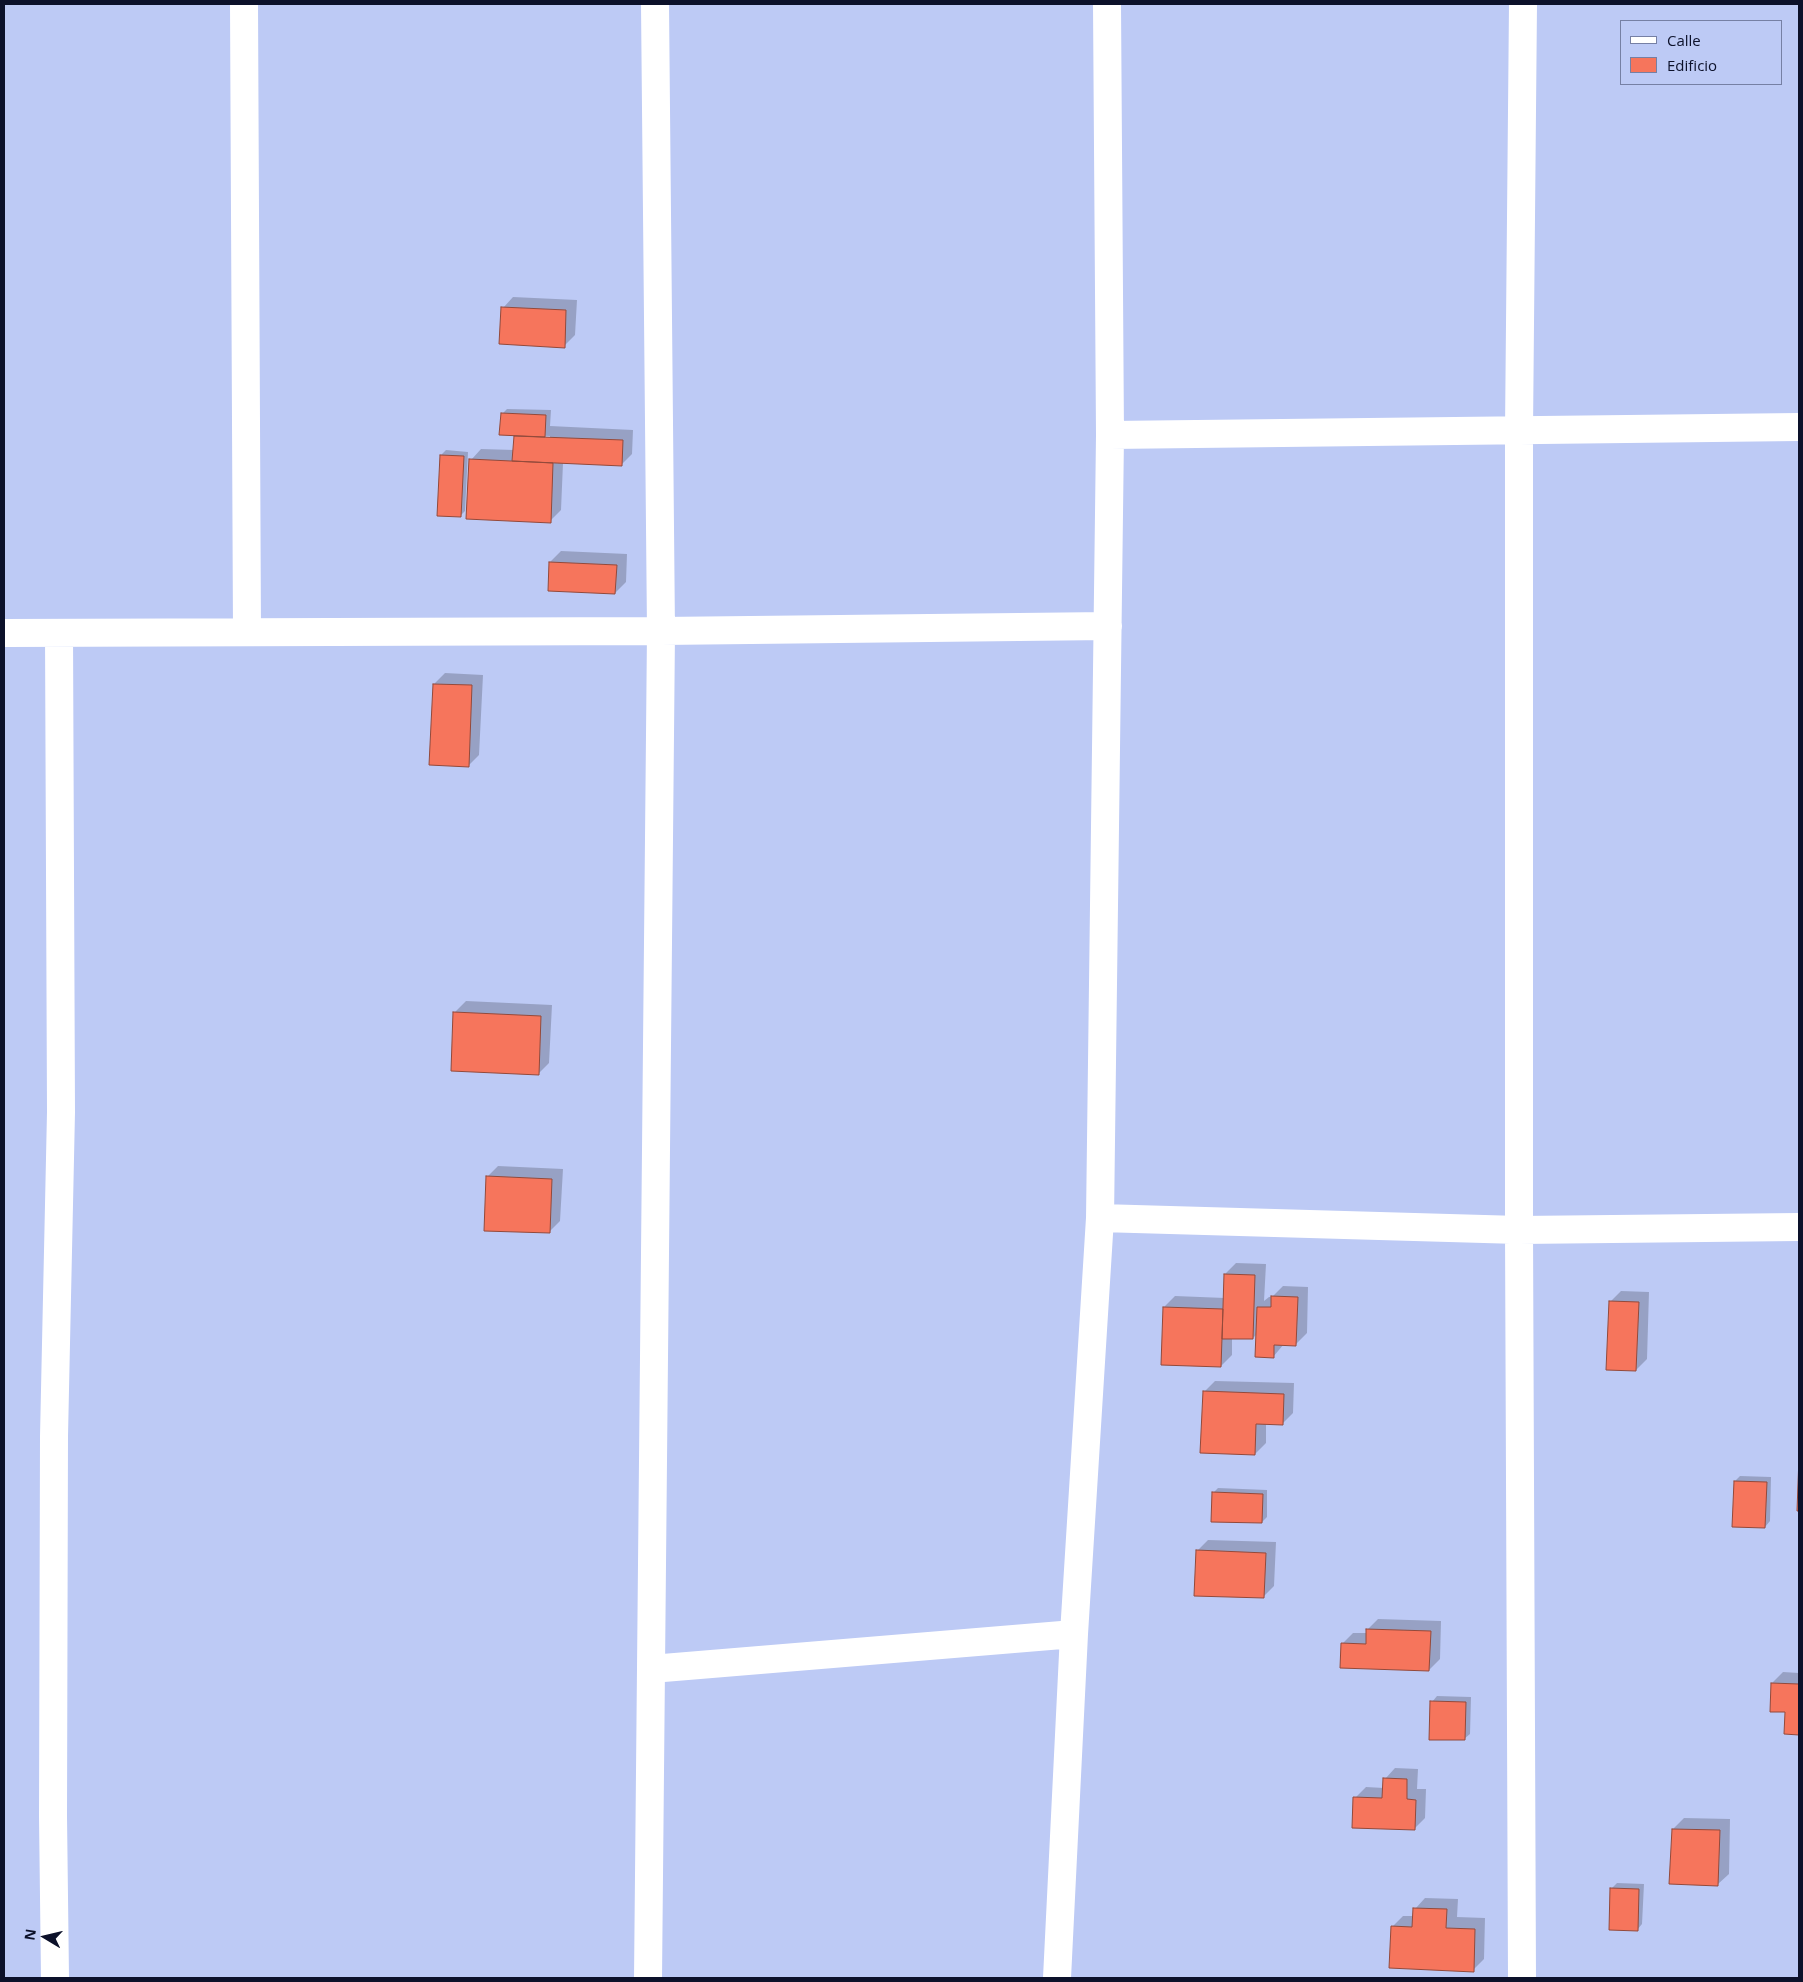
<!DOCTYPE html>
<style>
body{margin:0}
#map{position:relative;width:1803px;height:1982px;overflow:hidden;background:#bdcaf5;font-family:"Open Sans",sans-serif}
canvas{display:block}
.frame{position:absolute;inset:0;border:5px solid #0c112a;pointer-events:none}
.legend{position:absolute;left:1620px;top:20px;width:162px;height:65px;box-sizing:border-box;background:#bdcaf5;border:1px solid #7680a4;margin:0;padding:6px 9px;list-style:none;font-size:15px;color:#0c112a}
.legend li{display:flex;align-items:center;gap:10px;height:25px}
.legend b{width:25px;border:1px solid #7680a4}
.north{position:absolute;left:20px;top:1912px;width:50px;height:50px;-webkit-text-stroke:4px #bdcaf5;paint-order:stroke;rotate:279deg;font-size:14px;font-weight:700;line-height:20px;text-align:center;color:#0c112a}
.north::after{content:'';display:block;margin:auto;width:18px;height:22px;background:#0c112a;clip-path:polygon(50% 0,100% 100%,50% 72%,0 100%)}
</style>
<div id="map">
<canvas width="1803" height="1982"></canvas>
<div class="frame"></div>
<ul class="legend">
<li><b style="height:6px;background:#fff"></b>Calle</li>
<li><b style="height:14px;background:#f6755c"></b>Edificio</li>
</ul>
<div class="north">N</div>
</div>
<script>
const c = document.querySelector('canvas').getContext('2d');
c.lineJoin = 'round';
function fill(path, color) { c.fillStyle = color; c.fill(path, 'evenodd'); }
const poly = rows => new Path2D(rows.map(r => 'M' + r).join(''));
function stroke(path, color, width, dash) { c.strokeStyle = color; c.lineWidth = width; c.lineCap = dash ? 'butt' : 'round'; c.setLineDash(dash || []); c.stroke(path); }
fill(poly([
 [513,297,577,300,575,335,564,346,503,308],
 [507,409,551,410,550,426,633,430,632,454,621,465,563,463,561,510,550,521,471,460,481,449,514,450,515,436,517,434,502,414],
 [522,435,550,436,550,438,522,437],
 [446,450,468,452,465,511,460,516,441,455],
 [561,551,627,554,626,582,615,593,550,562],
 [445,673,483,675,479,755,468,766,434,684],
 [466,1001,552,1005,549,1063,538,1074,452,1070,455,1012],
 [498,1166,563,1169,560,1221,549,1232,487,1177],
 [1236,1263,1266,1264,1264,1301,1269,1297,1272,1297,1283,1286,1308,1287,1307,1333,1296,1344,1284,1344,1273,1357,1257,1334,1253,1338,1232,1338,1232,1355,1221,1366,1164,1307,1175,1296,1225,1298,1225,1274],
 [1621,1291,1649,1292,1647,1359,1636,1370,1610,1302],
 [1215,1381,1294,1383,1293,1413,1282,1424,1266,1423,1266,1443,1255,1454,1204,1392],
 [1740,1476,1771,1477,1770,1521,1765,1527,1735,1481],
 [1218,1488,1267,1490,1267,1517,1262,1522,1213,1493],
 [1208,1540,1276,1542,1274,1586,1263,1597,1197,1551],
 [1378,1619,1441,1621,1440,1659,1429,1670,1342,1644,1353,1633,1367,1633,1367,1630],
 [1783,1672,1799,1673,1799,1734,1786,1733,1787,1711,1772,1683],
 [1437,1696,1471,1697,1470,1734,1464,1739,1432,1702],
 [1395,1768,1418,1769,1417,1789,1426,1789,1425,1818,1414,1829,1355,1798,1366,1787,1384,1788,1385,1779],
 [1684,1818,1730,1819,1729,1874,1718,1884,1673,1829],
 [1617,1883,1644,1884,1642,1924,1637,1930,1612,1888],
 [1425,1898,1458,1899,1457,1917,1485,1918,1484,1959,1473,1970,1392,1927,1403,1916,1414,1916,1415,1909]
]), '#0003');
const building = poly([
 [501,307,566,310,565,348,499,344,501,307],
 [501,413,546,415,545,437,499,435,501,413],
 [514,436,623,440,622,466,512,461,514,436],
 [440,455,464,456,461,517,437,516,440,455],
 [469,459,553,463,551,523,466,519,469,459],
 [549,562,617,565,615,594,548,591,549,562],
 [433,684,472,685,469,767,429,765,433,684],
 [453,1012,541,1016,539,1075,451,1071,453,1012],
 [486,1176,552,1179,550,1233,484,1231,486,1176],
 [1224,1274,1255,1275,1253,1339,1222,1339,1224,1274],
 [1271,1296,1298,1297,1296,1346,1274,1345,1274,1358,1255,1357,1257,1307,1271,1307,1271,1296],
 [1609,1301,1639,1302,1636,1371,1606,1370,1609,1301],
 [1163,1307,1223,1309,1221,1367,1161,1365,1163,1307],
 [1203,1391,1284,1394,1283,1425,1256,1424,1255,1455,1200,1453,1203,1391],
 [1799,1457,1799,1511,1797,1511,1799,1457],
 [1734,1481,1767,1482,1765,1528,1732,1527,1734,1481],
 [1212,1492,1263,1494,1262,1523,1211,1522,1212,1492],
 [1196,1550,1266,1553,1264,1598,1194,1596,1196,1550],
 [1366,1629,1431,1631,1429,1671,1340,1668,1341,1643,1366,1644,1366,1629],
 [1771,1683,1799,1684,1799,1735,1784,1734,1785,1712,1770,1712,1771,1683],
 [1430,1701,1466,1702,1465,1740,1429,1740,1430,1701],
 [1383,1778,1407,1779,1407,1799,1416,1800,1415,1830,1352,1828,1353,1797,1382,1798,1383,1778],
 [1672,1829,1720,1830,1718,1886,1669,1884,1672,1829],
 [1610,1888,1639,1889,1638,1931,1609,1930,1610,1888],
 [1413,1908,1447,1909,1446,1928,1475,1929,1474,1972,1389,1968,1391,1926,1412,1927,1413,1908]
]);
fill(building, '#f6755c');
stroke(building, '#93493a', 1);
stroke(poly([
 [244,4,247,632],
 [1110,435,1799,427],
 [4,633,661,631,1108,626],
 [1100,1218,1519,1230,1799,1227],
 [651,1669,1074,1634],
 [55,1978,53,1816,54,1436,61,1112,59,633],
 [648,1978,661,631,655,4],
 [1057,1978,1074,1634,1100,1218,1110,435,1107,4],
 [1522,1978,1519,1230,1519,430,1523,4]
]), '#fff', 28);
</script>
